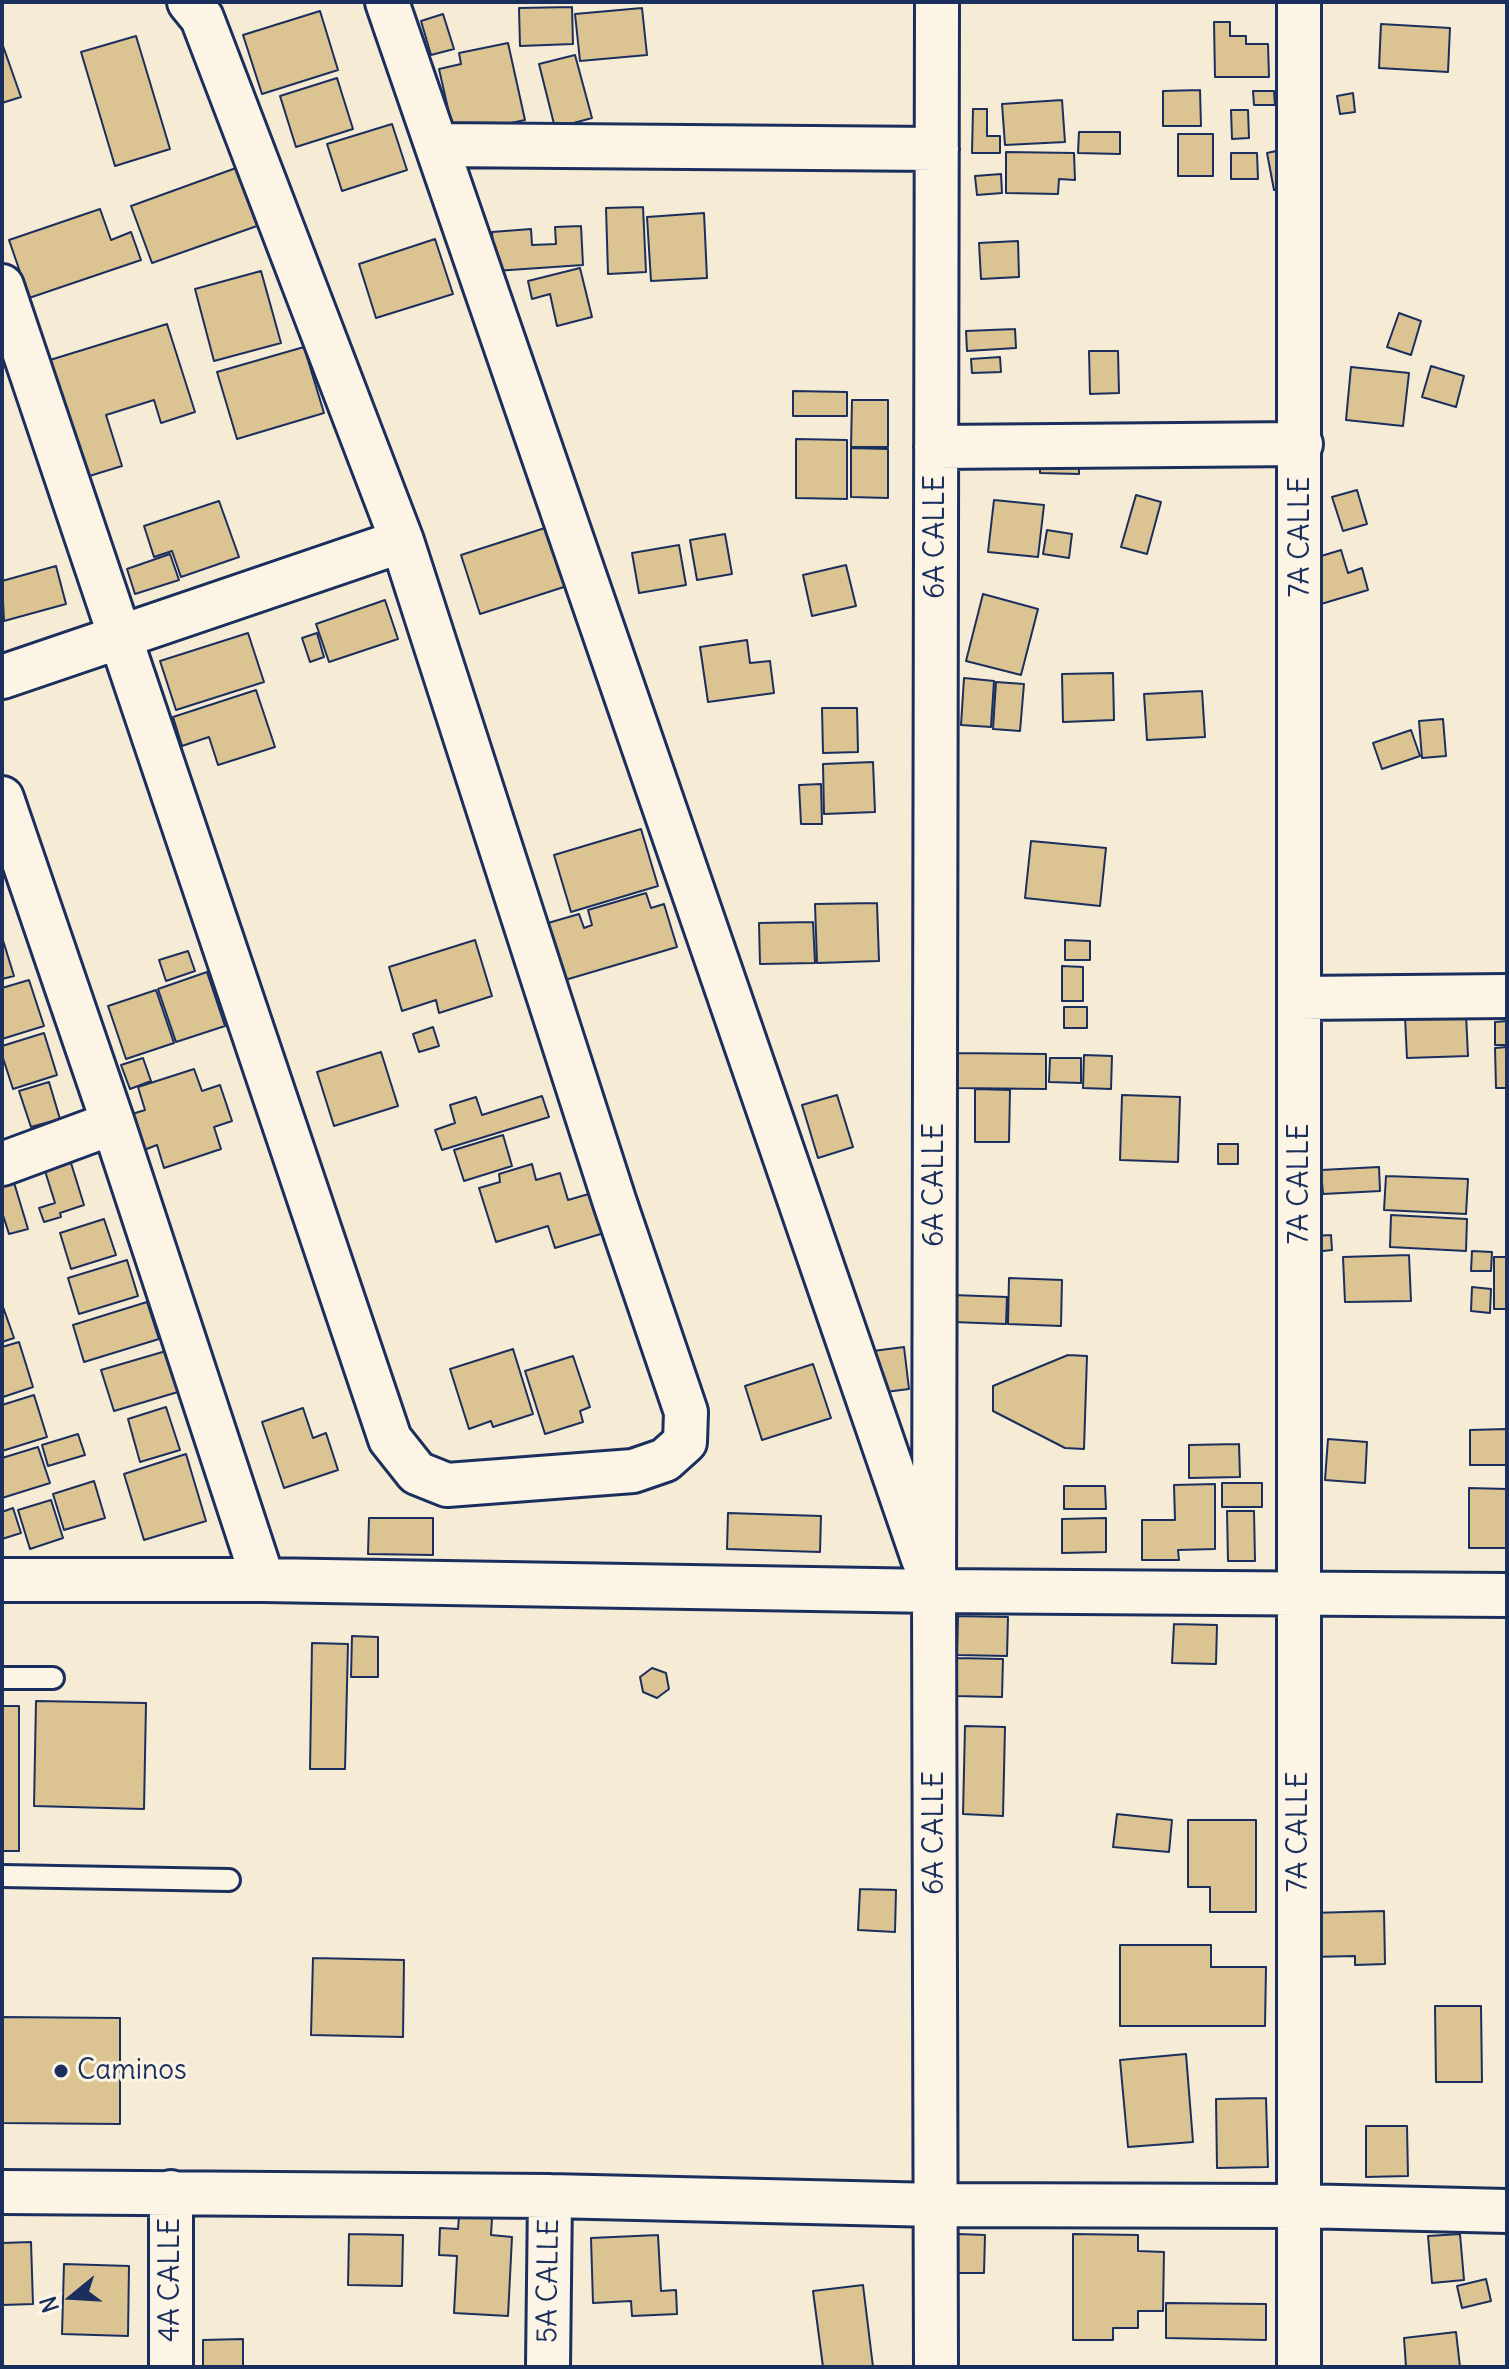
<!DOCTYPE html>
<style>
body{margin:0}
#map{position:relative;width:1509px;height:2369px;overflow:hidden;background:#f6ebd4;font-family:Delius,sans-serif}
canvas{display:block}
.frame{position:absolute;inset:0;border:4px solid #1b2f5e;pointer-events:none}
.north{position:absolute;left:32px;top:2257px;width:80px;height:80px;-webkit-text-stroke:6px #fcf5e5;paint-order:stroke;rotate:252deg;font-size:22px;font-weight:700;line-height:32px;text-align:center;color:#1b2f5e}
.north::after{content:'';display:block;margin:auto;width:28px;height:36px;background:#1b2f5e;clip-path:polygon(50% 0,100% 100%,50% 72%,0 100%)}
</style>
<div id="map">
<canvas width="1509" height="2369"></canvas>
<div class="frame"></div>
<div class="north">N</div>
</div>
<script>
const c = document.querySelector('canvas').getContext('2d');
c.lineJoin = 'round';
function fill(path, color) { c.fillStyle = color; c.fill(path, 'evenodd'); }
const poly = rows => new Path2D(rows.map(r => 'M' + r).join(''));
function stroke(path, color, width, dash) { c.strokeStyle = color; c.lineWidth = width; c.lineCap = dash ? 'butt' : 'round'; c.setLineDash(dash || []); c.stroke(path); }
function drawText(font, color, halo, rows, align = 'center') {
  c.font = font + ' Delius,sans-serif'; c.lineWidth = 6; c.setLineDash([]); c.textBaseline = 'middle'; c.strokeStyle = halo; c.fillStyle = color; for (const [text, x, y, turn = 0] of rows) {
    c.save(); c.translate(x, y); c.rotate((+turn || 0) * Math.PI / 180); c.textAlign = isNaN(turn) ? turn : align; if (halo) c.strokeText(text, 0, 0); c.fillText(text, 0, 0); c.restore();
  }
}
const building = poly([
 [572,7,573,44,520,46,519,8,572,7],
 [642,8,647,55,580,61,575,14,642,8],
 [320,11,338,70,262,94,243,35,320,11],
 [443,14,454,49,431,55,421,21,443,14],
 [1214,22,1230,22,1230,36,1246,36,1246,44,1268,44,1269,77,1215,77,1214,22],
 [1381,24,1450,28,1448,72,1379,68,1381,24],
 [136,36,170,149,115,166,81,52,136,36],
 [2,43,21,97,2,103,2,43],
 [508,43,525,120,454,135,439,69,461,64,459,53,508,43],
 [575,55,592,118,555,128,539,64,575,55],
 [337,78,353,129,296,147,280,96,337,78],
 [1200,90,1201,126,1163,126,1163,91,1200,90],
 [1253,91,1274,91,1275,105,1254,105,1253,91],
 [1353,93,1355,112,1340,114,1337,96,1353,93],
 [1062,100,1065,142,1005,145,1002,104,1062,100],
 [973,109,987,109,987,136,1000,136,1000,153,972,153,973,109],
 [1231,110,1248,110,1249,138,1232,139,1231,110],
 [392,124,407,170,342,191,327,144,392,124],
 [1079,132,1120,132,1120,154,1078,153,1079,132],
 [1178,134,1213,134,1213,176,1178,176,1178,134],
 [1281,150,1289,187,1274,190,1267,153,1281,150],
 [1006,152,1074,153,1075,180,1059,179,1058,194,1006,193,1006,152],
 [1231,153,1257,153,1258,179,1231,179,1231,153],
 [236,168,257,226,152,263,131,206,236,168],
 [1001,174,1002,193,977,195,975,176,1001,174],
 [643,207,646,272,608,274,606,208,643,207],
 [100,209,111,240,131,232,141,260,29,298,9,240,100,209],
 [704,213,707,278,651,281,647,217,704,213],
 [581,226,583,265,495,271,492,232,531,229,532,245,556,244,555,227,581,226],
 [435,239,453,294,376,318,359,264,435,239],
 [1018,241,1019,277,981,279,979,243,1018,241],
 [580,268,592,317,557,326,550,294,532,299,528,281,580,268],
 [261,271,281,343,214,361,195,289,261,271],
 [1399,313,1421,321,1411,355,1387,347,1399,313],
 [167,324,195,412,161,423,154,400,106,415,122,466,86,477,50,360,167,324],
 [1015,329,1016,348,967,351,966,331,1015,329],
 [304,347,324,413,237,439,217,372,304,347],
 [1089,351,1118,351,1119,393,1090,394,1089,351],
 [1000,357,1001,372,972,373,971,359,1000,357],
 [1431,366,1464,376,1456,407,1422,397,1431,366],
 [1351,367,1409,373,1403,426,1346,420,1351,367],
 [793,391,847,392,847,416,793,416,793,391],
 [852,400,888,400,888,447,851,447,852,400],
 [796,439,847,440,847,499,796,498,796,439],
 [851,448,888,449,888,498,851,497,851,448],
 [1040,462,1079,463,1079,474,1040,473,1040,462],
 [1357,490,1367,524,1343,531,1332,497,1357,490],
 [1136,495,1161,502,1147,554,1121,547,1136,495],
 [994,500,1044,505,1038,557,988,552,994,500],
 [219,501,239,557,181,577,172,551,154,557,144,526,219,501],
 [548,527,567,586,480,614,461,555,548,527],
 [1047,530,1072,534,1069,558,1043,554,1047,530],
 [725,534,732,574,697,580,690,540,725,534],
 [679,545,686,585,639,593,632,553,679,545],
 [1341,550,1348,573,1362,568,1368,590,1321,604,1308,560,1341,550],
 [170,554,179,580,135,594,127,569,170,554],
 [846,565,856,606,812,616,803,575,846,565],
 [56,566,66,604,4,621,2,581,56,566],
 [983,594,1038,609,1021,675,966,661,983,594],
 [385,600,398,639,329,662,316,624,385,600],
 [248,633,264,682,176,710,160,661,248,633],
 [317,633,324,657,310,662,302,638,317,633],
 [747,640,750,663,770,661,774,693,708,702,700,647,747,640],
 [1113,673,1114,720,1063,722,1062,674,1113,673],
 [964,678,994,681,991,727,961,725,964,678],
 [996,682,1024,684,1020,731,993,729,996,682],
 [256,690,275,747,218,765,209,737,182,746,173,717,256,690],
 [1202,691,1205,737,1147,740,1144,694,1202,691],
 [822,708,857,708,858,752,823,753,822,708],
 [1443,719,1446,756,1422,758,1419,721,1443,719],
 [1411,730,1420,756,1382,769,1373,743,1411,730],
 [873,762,875,812,824,814,823,764,873,762],
 [821,784,822,824,801,824,799,785,821,784],
 [641,829,658,886,571,912,554,855,641,829],
 [1031,841,1106,848,1100,906,1025,898,1031,841],
 [646,893,651,908,664,904,677,947,565,980,548,923,579,914,584,928,592,925,588,910,646,893],
 [877,903,879,961,817,963,815,904,877,903],
 [813,922,815,963,760,964,759,923,813,922],
 [2,937,14,976,2,979,2,937],
 [475,940,492,996,439,1013,436,1000,402,1011,389,967,475,940],
 [1065,940,1090,941,1090,960,1065,960,1065,940],
 [188,951,195,971,166,981,159,960,188,951],
 [1062,966,1083,967,1083,1001,1062,1001,1062,966],
 [207,972,225,1026,176,1042,158,989,207,972],
 [29,980,44,1026,2,1039,2,988,29,980],
 [156,990,174,1043,126,1059,108,1006,156,990],
 [1064,1007,1087,1007,1087,1028,1064,1028,1064,1007],
 [1466,1014,1468,1056,1407,1058,1405,1017,1466,1014],
 [1507,1021,1507,1045,1495,1045,1495,1022,1507,1021],
 [433,1027,439,1046,419,1052,413,1034,433,1027],
 [44,1033,57,1075,13,1089,2,1055,2,1046,44,1033],
 [1507,1047,1507,1088,1496,1088,1495,1048,1507,1047],
 [381,1052,398,1106,334,1126,317,1072,381,1052],
 [957,1053,1046,1054,1046,1089,956,1088,957,1053],
 [1084,1055,1112,1056,1111,1089,1083,1088,1084,1055],
 [143,1058,151,1081,130,1089,121,1065,143,1058],
 [1050,1058,1081,1058,1081,1083,1049,1082,1050,1058],
 [194,1069,202,1091,220,1085,232,1121,214,1127,221,1149,164,1168,157,1145,144,1150,132,1114,145,1110,138,1087,194,1069],
 [49,1082,60,1119,31,1127,19,1091,49,1082],
 [975,1089,1010,1090,1009,1142,975,1142,975,1089],
 [837,1095,853,1147,818,1158,802,1105,837,1095],
 [1122,1095,1180,1097,1178,1162,1120,1160,1122,1095],
 [542,1096,549,1117,442,1150,435,1130,455,1123,450,1105,476,1097,482,1115,542,1096],
 [503,1135,512,1166,464,1181,454,1150,503,1135],
 [1218,1144,1238,1144,1238,1164,1218,1164,1218,1144],
 [71,1163,84,1205,60,1213,61,1217,44,1222,39,1208,55,1203,45,1171,71,1163],
 [532,1164,536,1180,560,1173,568,1200,592,1193,604,1233,555,1248,548,1226,496,1242,479,1188,500,1182,499,1174,532,1164],
 [1379,1167,1380,1191,1323,1194,1321,1170,1379,1167],
 [12,1176,28,1229,9,1234,2,1212,2,1179,12,1176],
 [1386,1176,1468,1179,1466,1214,1384,1210,1386,1176],
 [1391,1215,1467,1219,1466,1251,1390,1247,1391,1215],
 [104,1219,116,1255,71,1269,60,1233,104,1219],
 [1331,1235,1332,1250,1314,1252,1313,1236,1331,1235],
 [1472,1251,1492,1252,1491,1271,1471,1271,1472,1251],
 [1409,1255,1411,1301,1345,1302,1343,1257,1409,1255],
 [1494,1257,1507,1257,1507,1309,1494,1309,1494,1257],
 [127,1260,138,1296,79,1314,68,1278,127,1260],
 [1009,1278,1062,1280,1061,1326,1008,1324,1009,1278],
 [1472,1287,1491,1289,1490,1313,1471,1311,1472,1287],
 [953,1295,1007,1297,1006,1324,953,1322,953,1295],
 [147,1302,159,1339,84,1362,73,1325,147,1302],
 [2,1304,14,1338,2,1342,2,1304],
 [19,1342,33,1387,3,1397,2,1347,19,1342],
 [904,1347,909,1389,878,1393,873,1351,904,1347],
 [513,1349,533,1414,493,1427,491,1421,469,1429,450,1369,513,1349],
 [166,1351,178,1392,114,1411,101,1370,166,1351],
 [1068,1355,1087,1356,1084,1449,1065,1448,993,1411,993,1386,1068,1355],
 [573,1356,590,1407,580,1411,583,1422,545,1434,525,1371,573,1356],
 [813,1364,831,1418,762,1440,745,1386,813,1364],
 [34,1395,47,1437,2,1451,2,1405,34,1395],
 [166,1407,180,1450,140,1462,128,1419,166,1407],
 [303,1408,313,1438,326,1433,338,1470,284,1488,262,1422,303,1408],
 [1507,1429,1507,1465,1470,1465,1470,1430,1507,1429],
 [78,1434,85,1455,48,1466,42,1445,78,1434],
 [1328,1439,1367,1442,1365,1483,1325,1480,1328,1439],
 [1239,1444,1240,1477,1189,1478,1189,1445,1239,1444],
 [38,1447,50,1483,2,1498,2,1458,38,1447],
 [186,1454,206,1521,144,1540,124,1474,186,1454],
 [94,1481,105,1518,64,1530,53,1494,94,1481],
 [1222,1483,1262,1483,1262,1507,1222,1507,1222,1483],
 [1215,1484,1215,1549,1178,1550,1179,1560,1142,1560,1142,1520,1175,1520,1174,1485,1215,1484],
 [1064,1486,1105,1486,1106,1509,1064,1509,1064,1486],
 [1469,1488,1507,1489,1507,1548,1469,1548,1469,1488],
 [51,1500,63,1538,30,1549,18,1510,51,1500],
 [13,1508,21,1533,2,1539,2,1512,13,1508],
 [1227,1511,1254,1511,1255,1561,1228,1561,1227,1511],
 [728,1513,821,1516,820,1552,727,1549,728,1513],
 [369,1518,433,1518,433,1555,368,1554,369,1518],
 [1106,1518,1106,1552,1062,1553,1062,1519,1106,1518],
 [958,1616,1008,1617,1007,1656,957,1655,958,1616],
 [1174,1624,1217,1625,1216,1664,1172,1663,1174,1624],
 [352,1636,378,1637,378,1677,351,1677,352,1636],
 [312,1643,348,1644,345,1769,310,1769,312,1643],
 [957,1658,1003,1659,1002,1697,956,1696,957,1658],
 [652,1668,666,1673,669,1689,657,1698,643,1692,640,1677,652,1668],
 [36,1701,146,1703,144,1809,34,1806,36,1701],
 [2,1706,19,1706,19,1851,2,1851,2,1706],
 [965,1726,1005,1727,1003,1816,963,1814,965,1726],
 [1117,1814,1172,1820,1169,1852,1113,1847,1117,1814],
 [1188,1820,1256,1820,1256,1912,1210,1912,1210,1887,1188,1887,1188,1820],
 [860,1889,896,1890,895,1932,858,1930,860,1889],
 [1384,1911,1385,1964,1355,1965,1355,1956,1311,1957,1310,1913,1384,1911],
 [1120,1945,1211,1945,1211,1967,1266,1967,1265,2026,1120,2026,1120,1945],
 [313,1958,404,1960,403,2037,311,2035,313,1958],
 [1435,2006,1481,2006,1482,2082,1436,2082,1435,2006],
 [2,2017,120,2018,120,2124,2,2123,2,2017],
 [1186,2054,1193,2142,1128,2147,1120,2060,1186,2054],
 [1266,2098,1268,2167,1217,2168,1216,2099,1266,2098],
 [1366,2126,1407,2126,1408,2176,1366,2177,1366,2126],
 [459,2216,492,2218,491,2235,512,2237,508,2316,454,2313,457,2256,439,2255,440,2228,458,2229,459,2216],
 [349,2234,403,2235,402,2286,348,2285,349,2234],
 [958,2234,985,2235,984,2273,958,2273,958,2234],
 [1073,2234,1138,2235,1138,2251,1164,2252,1163,2311,1138,2311,1138,2328,1113,2328,1113,2340,1073,2340,1073,2234],
 [1460,2234,1464,2280,1432,2283,1428,2236,1460,2234],
 [658,2235,661,2291,676,2290,677,2314,632,2316,631,2301,593,2303,591,2238,658,2235],
 [31,2242,33,2304,2,2305,2,2243,31,2242],
 [64,2264,129,2266,128,2336,62,2334,64,2264],
 [1486,2279,1491,2301,1462,2308,1457,2286,1486,2279],
 [863,2285,873,2367,823,2367,813,2291,863,2285],
 [1166,2303,1266,2304,1266,2340,1166,2338,1166,2303],
 [1456,2332,1460,2367,1406,2367,1404,2338,1456,2332],
 [243,2339,243,2367,203,2367,203,2340,243,2339]
]);
fill(building, '#dcc392');
stroke(building, '#1b2f5e', 2);
const lane = poly([
 [2,1678,53,1678],
 [2,1876,229,1880]
]);
const street = poly([
 [387,2,923,1559],
 [438,145,937,149],
 [2,286,390,1439,417,1473,447,1485,633,1471,665,1460,685,1442,686,1412,615,1203,402,541,202,18,189,2],
 [936,447,1301,444],
 [2,677,402,541],
 [2,798,113,1123,263,1580],
 [1300,998,1507,996],
 [2,1164,113,1123],
 [2,1580,263,1580,934,1591,1507,1595],
 [2,2192,550,2196,937,2205,1299,2206,1507,2211],
 [171,2192,171,2367],
 [548,2367,550,2196],
 [936,2367,934,1591,937,2],
 [1299,2367,1299,2]
]);
stroke(lane, '#1b2f5e', 26);
stroke(street, '#1b2f5e', 48);
stroke(lane, '#fcf5e5', 20);
stroke(street, '#fcf5e5', 42);
for (const [x, y, r, color] of [
 [61,2071,8,"#1b2f5e"]
]) { const dot = new Path2D(); dot.arc(x, y, r, 0, 2 * Math.PI); c.fillStyle = color; c.fill(dot); stroke(dot, '#fcf5e5', 3); }
drawText('28px', '#1b2f5e', '#fcf5e5', [
 ["6A CALLE",936,537,-90],
 ["7A CALLE",1301,537,-90],
 ["7A CALLE",1300,1184,-90],
 ["6A CALLE",935,1185,-90],
 ["7A CALLE",1299,1832,-90],
 ["6A CALLE",935,1833,-90],
 ["4A CALLE",171,2280,-90],
 ["5A CALLE",549,2281,-89]
]);
drawText('28px', '#1b2f5e', '#fcf5e5', [
 ["Caminos",77,2071]
], 'left');
</script>
